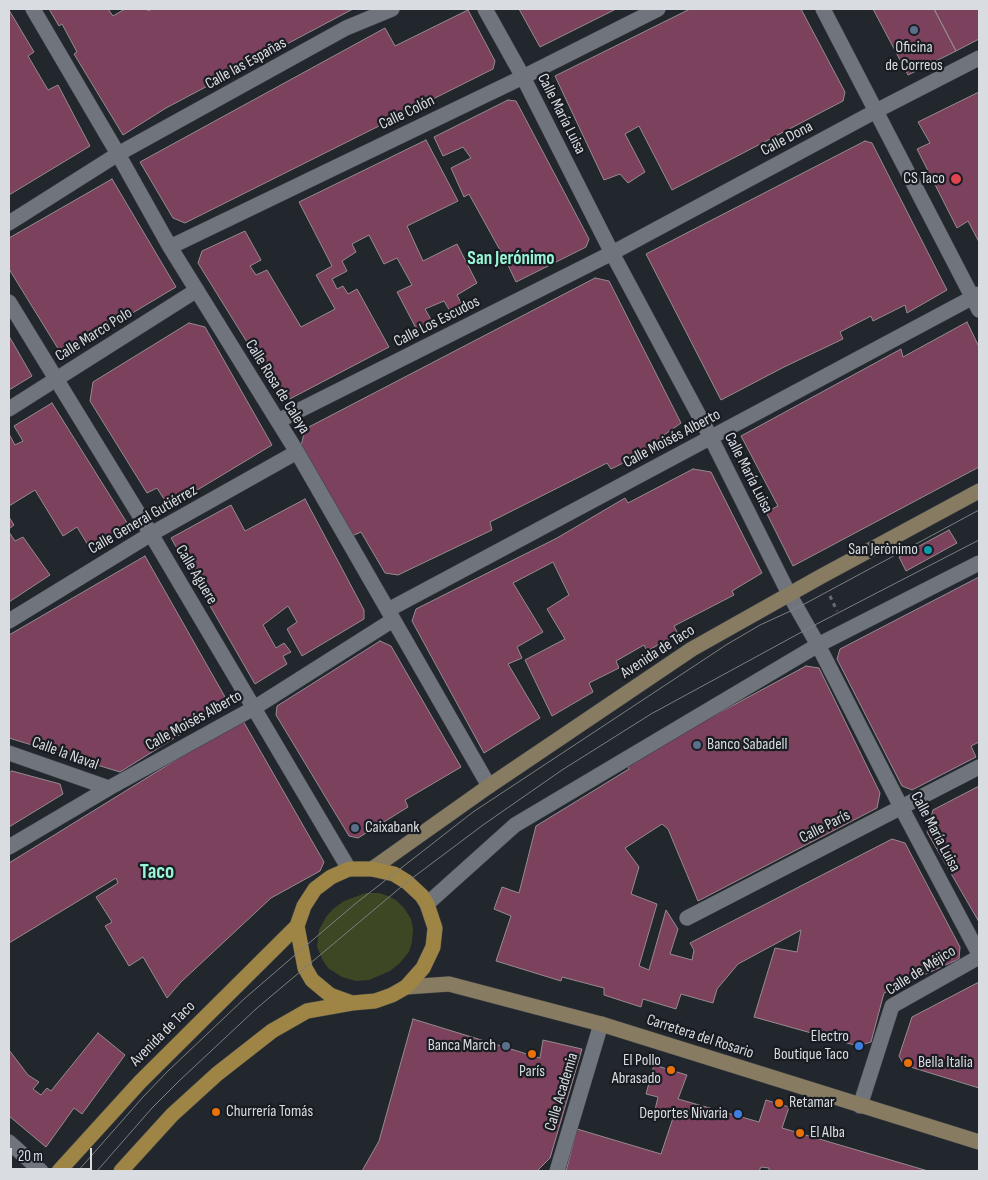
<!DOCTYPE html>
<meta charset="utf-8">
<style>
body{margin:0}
#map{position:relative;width:988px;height:1180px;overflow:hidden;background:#22262d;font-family:"Sofia Sans Condensed",sans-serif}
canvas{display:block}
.frame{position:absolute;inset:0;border:10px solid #d9dce0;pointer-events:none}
.scale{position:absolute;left:10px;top:1148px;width:82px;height:22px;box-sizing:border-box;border:2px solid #d9dce0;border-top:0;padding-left:6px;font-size:15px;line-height:18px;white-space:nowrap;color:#d9dce0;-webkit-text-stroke:4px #191c23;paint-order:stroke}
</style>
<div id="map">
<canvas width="988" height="1180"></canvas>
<div class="frame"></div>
<div class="scale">20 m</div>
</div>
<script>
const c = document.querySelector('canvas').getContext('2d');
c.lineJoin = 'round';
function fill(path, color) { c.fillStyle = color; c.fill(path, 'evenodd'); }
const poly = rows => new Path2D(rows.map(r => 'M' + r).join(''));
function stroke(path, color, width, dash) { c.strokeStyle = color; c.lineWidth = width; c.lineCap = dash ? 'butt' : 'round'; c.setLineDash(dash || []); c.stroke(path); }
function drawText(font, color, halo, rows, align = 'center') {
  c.font = font + ' "Sofia Sans Condensed",sans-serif'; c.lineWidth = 4.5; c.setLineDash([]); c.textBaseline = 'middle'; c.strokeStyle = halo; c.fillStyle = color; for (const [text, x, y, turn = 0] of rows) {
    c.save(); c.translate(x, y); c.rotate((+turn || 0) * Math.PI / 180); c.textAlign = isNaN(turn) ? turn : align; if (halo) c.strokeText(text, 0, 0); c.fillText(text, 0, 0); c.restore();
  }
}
fill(poly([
 [366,893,379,893,388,896,396,900,404,908,411,919,413,929,412,942,409,952,400,963,390,971,369,980,356,981,342,977,328,968,322,959,317,946,319,930,326,917,333,909,344,901]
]), '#3e4723');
const building = poly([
 [49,9,108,9,113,16,125,9,147,9,148,11,152,9,353,9,166,108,123,135,74,54,77,52,62,24,59,26,49,9],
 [519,9,616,9,540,47,519,9],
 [690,9,801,9,845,92,843,101,672,190,639,126,625,134,645,172,628,183,620,174,604,180,555,76,690,9],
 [873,9,934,9,956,51,908,75,873,9],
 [934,9,979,9,979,39,956,51,934,9],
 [9,10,34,52,28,56,48,90,58,85,90,146,9,195,9,10],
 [468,10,495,61,493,69,185,223,173,218,140,162,385,28,395,46,468,10],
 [979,92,979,242,968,221,957,228,917,149,930,143,918,122,979,92],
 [508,100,516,101,589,239,586,247,516,282,506,261,469,194,464,197,451,168,471,158,463,147,443,156,434,137,508,100],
 [426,140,458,201,407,226,423,261,457,244,477,283,457,295,464,309,451,313,444,301,425,309,433,323,418,332,397,292,412,285,397,258,384,264,369,235,352,244,356,252,342,261,347,271,332,279,337,289,343,286,348,294,357,289,389,347,284,402,198,263,202,251,245,231,261,260,250,266,256,275,267,270,301,327,335,309,316,275,332,266,299,202,426,140],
 [865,141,872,143,947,290,907,313,905,305,873,321,871,316,840,332,843,339,784,367,721,400,646,254,865,141],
 [112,179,176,287,62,355,9,269,9,238,112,179],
 [595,278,609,281,681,423,664,435,668,441,611,469,607,463,490,522,492,530,398,575,385,573,361,532,352,536,301,446,305,429,595,278],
 [967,322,979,347,979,467,793,566,766,512,778,506,741,436,901,349,903,357,967,322],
 [189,323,205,327,272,445,169,507,157,488,147,493,90,401,93,382,189,323],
 [9,336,32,376,9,390,9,336],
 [52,403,129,526,91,550,77,527,63,536,35,490,9,506,9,434,15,445,23,441,14,426,52,403],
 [693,469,711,472,762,573,732,591,734,595,674,626,678,634,647,651,644,645,616,661,619,668,589,683,593,692,552,716,525,660,565,639,547,609,569,595,553,562,513,583,543,632,517,647,522,658,508,664,540,718,484,753,412,621,416,609,557,538,625,498,628,503,693,469],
 [305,499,364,610,364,619,302,656,287,629,297,622,288,606,263,625,276,648,284,643,291,652,283,656,287,664,255,684,171,538,231,505,245,531,305,499],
 [9,517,14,525,9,529,9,517],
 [949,530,957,543,906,571,899,557,949,530],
 [9,532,15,541,23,537,50,575,9,602,9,532],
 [145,556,229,704,120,772,9,738,9,635,145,556],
 [979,577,979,742,971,746,976,757,912,790,902,786,837,659,840,649,979,577],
 [380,641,391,646,461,767,405,800,408,807,358,838,349,836,276,715,277,706,380,641],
 [806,666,819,668,880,793,877,808,698,901,668,829,662,824,625,848,639,867,631,894,657,904,639,966,649,970,666,910,678,929,670,954,692,960,694,950,690,943,892,839,905,843,960,947,959,959,884,993,871,1042,858,1046,754,1017,775,948,797,952,801,930,738,964,717,989,713,1003,681,994,676,1009,643,999,641,1007,604,995,604,988,562,977,561,981,496,961,511,916,494,909,502,887,519,893,536,826,629,769,626,763,806,666],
 [242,719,324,862,320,871,271,898,181,982,167,998,143,957,129,966,105,926,112,922,96,897,118,883,116,878,9,943,9,863,242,719],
 [12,771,60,784,63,794,9,827,9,773,12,771],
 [979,786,979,922,927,832,933,810,979,786],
 [979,982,979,1088,904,1065,899,1056,912,1017,979,982],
 [413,1019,540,1058,543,1040,582,1049,550,1158,537,1171,362,1171,379,1141,413,1019],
 [98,1033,125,1055,82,1114,74,1108,46,1147,9,1116,9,1050,28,1075,39,1082,33,1089,41,1095,47,1088,51,1091,98,1033],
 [654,1065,687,1075,678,1099,759,1122,766,1100,789,1107,782,1128,928,1171,769,1171,769,1168,761,1167,759,1171,566,1171,577,1129,661,1154,673,1118,654,1114,658,1097,646,1094,654,1065]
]);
fill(building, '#7b415d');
stroke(building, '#968c90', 1);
const street = poly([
 [33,9,118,154,170,247,297,452,489,786],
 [485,9,523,77,612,253,711,438,789,594,818,645,901,807,979,954],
 [823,9,979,310],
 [9,223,118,154,346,28,392,9],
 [170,247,523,77,658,9],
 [9,302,151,534,349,869],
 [9,409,197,290],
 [278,421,612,253,876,111,979,58],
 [388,610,979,294],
 [9,621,151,534,297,452],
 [9,753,109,788],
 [9,847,109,788,254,708,393,620],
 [427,904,515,825,818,645,979,563],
 [687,918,979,767],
 [860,1106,892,1006,979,957],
 [9,1142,41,1171],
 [557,1171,601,1024]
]);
const secondary = poly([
 [372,869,489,786,692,649,820,577,979,491],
 [406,987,449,984,601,1024,979,1142]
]);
const primary = poly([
 [59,1171,140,1082,297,926],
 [121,1171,172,1115,217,1074,272,1031,307,1011,352,1003,375,1001,392,995,406,987,423,968,433,947,435,928,427,904,422,896,407,882,394,874,372,869,349,869,331,877,315,889,304,906,297,926,305,968,312,980,330,995,352,1003]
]);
stroke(street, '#3d4046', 16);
stroke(secondary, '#3d4046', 16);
stroke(primary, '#3d4046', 16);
stroke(poly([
 [830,596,837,611]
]), '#676b70', 3, [4, 4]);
stroke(street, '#70747d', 15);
stroke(secondary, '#877c61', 15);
stroke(primary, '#9e8545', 15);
stroke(poly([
 [78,1171,143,1097,168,1071,244,999,302,949,355,904,473,812,726,645,760,625,797,608,979,510],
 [97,1171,152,1108,179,1081,257,1008,407,882,483,825,562,770,651,714,809,628,979,540]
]), '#7c7f85', 1);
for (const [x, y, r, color] of [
 [914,30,5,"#5c6f8a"],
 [956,179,6,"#e0444e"],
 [928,550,5,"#0f9aa8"],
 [697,745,5,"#5c6f8a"],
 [355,828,5,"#5c6f8a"],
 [506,1046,5,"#5c6f8a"],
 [859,1046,5,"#3f7fe0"],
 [532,1054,5,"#e8710a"],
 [908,1063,5,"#e8710a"],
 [671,1070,5,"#e8710a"],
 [779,1103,5,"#e8710a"],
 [216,1112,5,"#e8710a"],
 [738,1114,5,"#3f7fe0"],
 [800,1133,5,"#e8710a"]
]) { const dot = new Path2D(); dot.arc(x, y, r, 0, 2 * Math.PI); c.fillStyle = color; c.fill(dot); stroke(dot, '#191c23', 2); }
drawText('16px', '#d9dce0', '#191c23', [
 ["Oficina",914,48,"center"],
 ["de Correos",914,66,"center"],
 ["CS Taco",945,179],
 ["San Jerònimo",918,550],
 ["Banco Sabadell",707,745,"left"],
 ["Caixabank",365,828,"left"],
 ["Electro",849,1037],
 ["Boutique Taco",849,1055],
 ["Banca March",496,1046],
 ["El Pollo",661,1061],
 ["Abrasado",661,1079],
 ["Bella Italia",918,1063,"left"],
 ["París",532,1072,"center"],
 ["Retamar",789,1103,"left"],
 ["Churrería Tomás",226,1112,"left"],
 ["Deportes Nivaria",728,1114],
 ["El Alba",810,1133,"left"]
], 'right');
drawText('16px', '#d9dce0', '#191c23', [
 ["Calle las Españas",246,64,-29],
 ["Calle Colón",407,113,-26],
 ["Calle María Luisa",561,114,63],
 ["Calle Dona",787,139,-28],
 ["Calle Los Escudos",437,322,-27],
 ["Calle Marco Polo",94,335,-32],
 ["Calle Rosa de Caleya",277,387,58],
 ["Calle Moisés Alberto",672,439,-28],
 ["Calle María Luisa",748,473,63],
 ["Calle General Gutiérrez",143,520,-30],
 ["Calle Aguere",196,575,59],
 ["Avenida de Taco",658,652,-33],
 ["Calle Moisés Alberto",194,721,-29],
 ["Calle la Naval",65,754,20],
 ["Calle París",825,827,-27],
 ["Calle María Luisa",935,832,62],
 ["Calle de Méjico",921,971,-32],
 ["Avenida de Taco",163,1034,-45],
 ["Carretera del Rosario",700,1037,18],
 ["Calle Academia",562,1092,-73]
]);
drawText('bold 19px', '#98f5d5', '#191c23', [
 ["San Jerónimo",511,259]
]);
drawText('bold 21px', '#98f5d5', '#191c23', [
 ["Taco",157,873]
]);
</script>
